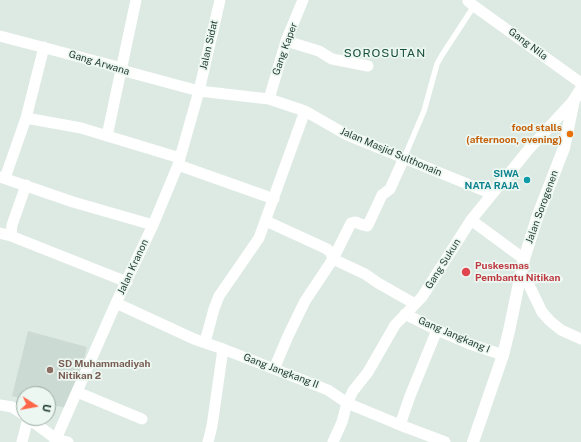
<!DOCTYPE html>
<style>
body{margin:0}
#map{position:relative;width:581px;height:442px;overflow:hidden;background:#ddeae3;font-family:"Public Sans",sans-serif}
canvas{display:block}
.north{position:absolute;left:16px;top:386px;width:40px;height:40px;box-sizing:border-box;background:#edf7f1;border:1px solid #9aaba4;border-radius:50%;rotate:101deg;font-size:11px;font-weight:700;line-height:16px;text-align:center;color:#1d3a30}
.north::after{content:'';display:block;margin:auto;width:14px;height:18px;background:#fd6648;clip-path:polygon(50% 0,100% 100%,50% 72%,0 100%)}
</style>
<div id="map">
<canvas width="581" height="442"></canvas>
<div class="north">U</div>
</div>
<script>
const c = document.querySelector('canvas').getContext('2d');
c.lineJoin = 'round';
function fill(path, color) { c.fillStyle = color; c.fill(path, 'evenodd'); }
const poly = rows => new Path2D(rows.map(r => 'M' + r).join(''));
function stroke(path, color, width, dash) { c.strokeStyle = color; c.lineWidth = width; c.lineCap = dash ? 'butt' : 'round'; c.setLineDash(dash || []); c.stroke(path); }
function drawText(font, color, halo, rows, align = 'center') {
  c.font = font + ' "Public Sans",sans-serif'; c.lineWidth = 3.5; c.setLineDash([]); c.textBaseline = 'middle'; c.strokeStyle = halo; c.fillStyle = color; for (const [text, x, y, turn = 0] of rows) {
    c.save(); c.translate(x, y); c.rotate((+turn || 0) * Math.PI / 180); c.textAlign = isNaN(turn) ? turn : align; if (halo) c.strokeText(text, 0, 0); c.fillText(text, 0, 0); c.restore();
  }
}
fill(poly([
 [28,331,87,347,71,409,48,404,48,394,24,394,24,399,12,396]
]), '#cbdad2');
stroke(poly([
 [404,158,424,111,437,64,442,55,474,6],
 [527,281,560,279]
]), '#fff', 5.5);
stroke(poly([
 [469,0,468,1,474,6,581,83],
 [0,36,118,67,121,70,199,91,269,99,305,111,347,135,492,194],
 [286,41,319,51,332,59,368,66],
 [269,99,286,41,303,0],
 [26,118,81,128,180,158],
 [107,136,136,0],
 [404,158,390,189,382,195,368,225,367,226,363,225,355,222,351,223,333,259,365,274,378,283,415,304],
 [178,165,274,199],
 [0,177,73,202,153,225],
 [5,178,26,118,44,47],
 [26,185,12,225,11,236,127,282],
 [471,220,524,259],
 [266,221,327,249,331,253,333,259,305,301,288,336,274,369],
 [0,233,11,236],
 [519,280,527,281,542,312,550,321,561,330,581,339],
 [116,303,194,339,223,349,328,390,347,403,400,425,445,442],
 [405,314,437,330,470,344,503,355],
 [205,342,214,309,219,296,259,238,305,111],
 [77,392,142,419],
 [0,405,12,407,24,415],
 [28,418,56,439,116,303,153,225,178,165,199,91,220,0],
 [400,425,410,396,437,330],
 [22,442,28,418],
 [55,442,56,439,68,442],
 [208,442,212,426,223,349],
 [333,442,342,422,347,403,353,391,368,372,395,325,422,297,471,220,529,149,574,100]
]), '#fff', 11);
stroke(poly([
 [473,442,503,355,509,331,524,259,538,215,564,148,574,100,581,89]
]), '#fff', 12);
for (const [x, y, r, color] of [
 [570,134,4,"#e8710a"],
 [527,180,4,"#0f9aa8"],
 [466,272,5,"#e0444e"],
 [50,370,4,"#8d6e63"]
]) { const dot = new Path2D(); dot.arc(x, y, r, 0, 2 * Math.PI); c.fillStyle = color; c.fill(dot); stroke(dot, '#edf7f1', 1.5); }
drawText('10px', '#1d3a30', '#edf7f1', [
 ["Gang Nila",528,44,37],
 ["Jalan Sidat",209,45,-77],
 ["Gang Kaper",285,49,-70],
 ["Gang Arwana",99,63,17],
 ["Jalan Masjid Sulthonain",391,152,23],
 ["Jalan Sorogenen",542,207,-70],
 ["Gang Sukun",443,264,-58],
 ["Jalan Kranon",133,267,-65],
 ["Gang Jangkang I",454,335,23],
 ["Gang Jangkang II",281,371,21]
]);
drawText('bold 10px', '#c56008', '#edf7f1', [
 ["food stalls",562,128],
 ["(afternoon, evening)",562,140]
], 'right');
drawText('bold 10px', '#0d838f', '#edf7f1', [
 ["SIWA",519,174],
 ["NATA RAJA",519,186]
], 'right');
drawText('bold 10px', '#be3a42', '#edf7f1', [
 ["Puskesmas",475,266],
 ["Pembantu Nitikan",475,278]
], 'left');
drawText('bold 10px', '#785e54', '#edf7f1', [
 ["SD Muhammadiyah",58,364],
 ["Nitikan 2",58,376]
], 'left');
c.letterSpacing = '1px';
drawText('12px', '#184e3c', '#edf7f1', [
 ["SOROSUTAN",385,53]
]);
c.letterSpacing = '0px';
</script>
